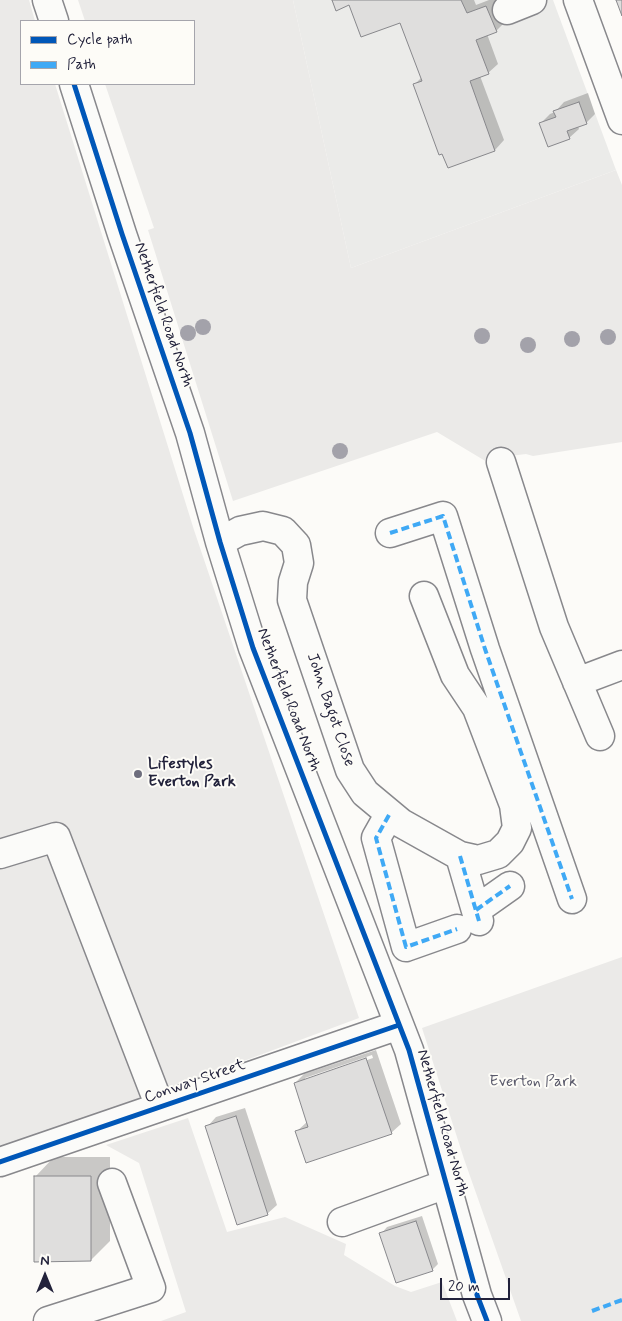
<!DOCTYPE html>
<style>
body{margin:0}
#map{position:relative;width:622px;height:1321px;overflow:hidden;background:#fcfbf8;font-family:Mynerve,sans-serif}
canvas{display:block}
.legend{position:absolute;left:20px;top:20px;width:175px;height:65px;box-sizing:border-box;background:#fdfcf7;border:1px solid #a5a5ac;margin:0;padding:6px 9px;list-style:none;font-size:15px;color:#22223b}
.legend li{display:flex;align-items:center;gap:10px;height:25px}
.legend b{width:25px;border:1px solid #a5a5ac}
.north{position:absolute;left:20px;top:1251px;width:50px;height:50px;-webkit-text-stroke:4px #fdfcf7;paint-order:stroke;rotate:0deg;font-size:14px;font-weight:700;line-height:20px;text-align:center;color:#22223b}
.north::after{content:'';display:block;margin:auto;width:18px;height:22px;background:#22223b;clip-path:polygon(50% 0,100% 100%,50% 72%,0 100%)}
.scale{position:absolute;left:440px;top:1278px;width:70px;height:22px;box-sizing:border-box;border:2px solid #22223b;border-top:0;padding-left:6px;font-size:15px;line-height:18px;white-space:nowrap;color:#22223b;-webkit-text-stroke:4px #fdfcf7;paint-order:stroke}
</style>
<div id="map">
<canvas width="622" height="1321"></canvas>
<ul class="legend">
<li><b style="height:6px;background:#0057b8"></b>Cycle path</li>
<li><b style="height:6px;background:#3fa9f5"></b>Path</li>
</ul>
<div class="north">N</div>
<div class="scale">20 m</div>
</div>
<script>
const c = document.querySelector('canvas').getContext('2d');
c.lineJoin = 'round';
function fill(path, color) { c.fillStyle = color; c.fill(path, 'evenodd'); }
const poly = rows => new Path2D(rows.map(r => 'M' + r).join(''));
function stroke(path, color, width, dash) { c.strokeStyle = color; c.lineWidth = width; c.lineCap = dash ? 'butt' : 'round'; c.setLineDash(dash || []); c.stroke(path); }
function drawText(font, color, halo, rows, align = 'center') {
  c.font = font + ' Mynerve,sans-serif'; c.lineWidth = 4; c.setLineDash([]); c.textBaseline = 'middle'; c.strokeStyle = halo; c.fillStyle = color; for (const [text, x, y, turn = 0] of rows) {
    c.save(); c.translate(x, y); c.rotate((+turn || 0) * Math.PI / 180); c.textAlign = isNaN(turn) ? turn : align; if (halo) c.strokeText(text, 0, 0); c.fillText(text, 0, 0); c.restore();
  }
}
fill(poly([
 [293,0,553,0,616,170,351,268]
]), '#ebebe9');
fill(poly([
 [0,0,29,0,35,21,21,21,21,84,55,84,194,530,359,1018,0,1152],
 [78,0,293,0,351,268,616,170,622,185,622,442,533,456,526,454,502,457,492,465,437,432,233,501,148,230,154,228,105,84,194,84,194,21,85,21],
 [622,957,622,1321,521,1321,464,1159,422,1028],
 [188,1118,227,1232,285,1217,346,1244,344,1255,395,1286,411,1292,442,1282,457,1321,161,1321,186,1312,139,1163,106,1145]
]), '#ebeae8');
fill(poly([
 [332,0,474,0,476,5,489,0,497,0,505,22,496,31,487,34,498,64,488,73,480,76,504,140,495,150,448,167,414,85,422,77,401,21,349,4],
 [588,93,595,114,586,123,578,126,579,129,569,138,541,123,550,114,555,112,564,102],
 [376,1050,401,1124,391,1133,296,1132,308,1121,295,1083,304,1074],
 [372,1055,373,1058,305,1081,305,1078],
 [245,1108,277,1205,267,1214,207,1127,216,1117],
 [54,1157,110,1157,110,1241,91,1260,35,1177],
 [422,1216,438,1264,432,1270,381,1234,387,1227]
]), '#0003');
const building = poly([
 [332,0,461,0,467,13,486,6,497,32,476,40,489,74,470,81,495,151,448,168,442,154,439,155,413,84,422,81,400,23,361,37,349,5,336,11,332,0],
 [616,0,622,0,622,16,616,0],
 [579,102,587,124,567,131,570,139,548,147,539,123,556,117,553,111,579,102],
 [366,1058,392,1134,306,1163,295,1131,308,1127,294,1083,366,1058],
 [236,1116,268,1215,237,1225,205,1126,236,1116],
 [34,1176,91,1176,91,1261,34,1262,34,1176],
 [416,1221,433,1271,396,1283,379,1233,416,1221]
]);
fill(building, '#dfdedd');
stroke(building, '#88888c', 1);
const minor = poly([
 [47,0,54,21],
 [578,0,622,120],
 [507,10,532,0],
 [74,84,122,234,190,433,220,542,253,648,409,1050,477,1295,487,1321],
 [501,462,554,627,600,736],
 [390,533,443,516,485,649,572,899],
 [220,542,240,531,263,526,283,531,296,545,299,563,293,582,292,600,350,770,365,793,401,823,460,856,478,860,498,854,510,842,517,828,514,805,477,708,455,675,424,596],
 [577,682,622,665],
 [389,815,376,838,406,947,457,929],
 [0,854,56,837,160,1107],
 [460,856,479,921],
 [476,910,510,886],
 [0,1162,399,1025],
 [342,1222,446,1184],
 [48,1321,151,1288,112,1183]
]);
stroke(minor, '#88888c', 31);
stroke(minor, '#fbfbf9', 28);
stroke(poly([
 [390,533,443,516,485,649,572,899],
 [389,815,376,838,406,947,457,929],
 [460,856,479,921],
 [476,910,510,886],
 [592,1311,622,1300]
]), '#3fa9f5', 4, [8, 4]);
stroke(poly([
 [74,84,122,234,190,433,220,542,253,648,409,1050,477,1295,487,1321],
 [0,1162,399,1025]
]), '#0057b8', 5);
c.fillStyle = '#a3a2aa';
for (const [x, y] of [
 [203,327],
 [188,333],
 [482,336],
 [608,337],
 [572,339],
 [528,345],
 [340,451]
]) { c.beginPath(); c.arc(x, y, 8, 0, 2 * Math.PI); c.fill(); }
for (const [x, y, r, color] of [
 [138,774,5,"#6e6e7d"]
]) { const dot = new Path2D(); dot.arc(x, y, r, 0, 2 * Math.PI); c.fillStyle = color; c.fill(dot); stroke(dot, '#fdfcf7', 2); }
drawText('16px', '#22223b', '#fdfcf7', [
 ["Netherfield Road North",163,315,71],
 ["Netherfield Road North",288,700,69],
 ["John Bagot Close",330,710,71],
 ["Conway Street",195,1082,-19],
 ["Netherfield Road North",442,1123,74]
]);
drawText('bold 16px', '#22223b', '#fdfcf7', [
 ["Lifestyles",148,765],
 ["Everton Park",148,783]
], 'left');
drawText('16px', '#5a5a6b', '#fdfcf7', [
 ["Everton Park",533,1083]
]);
</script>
